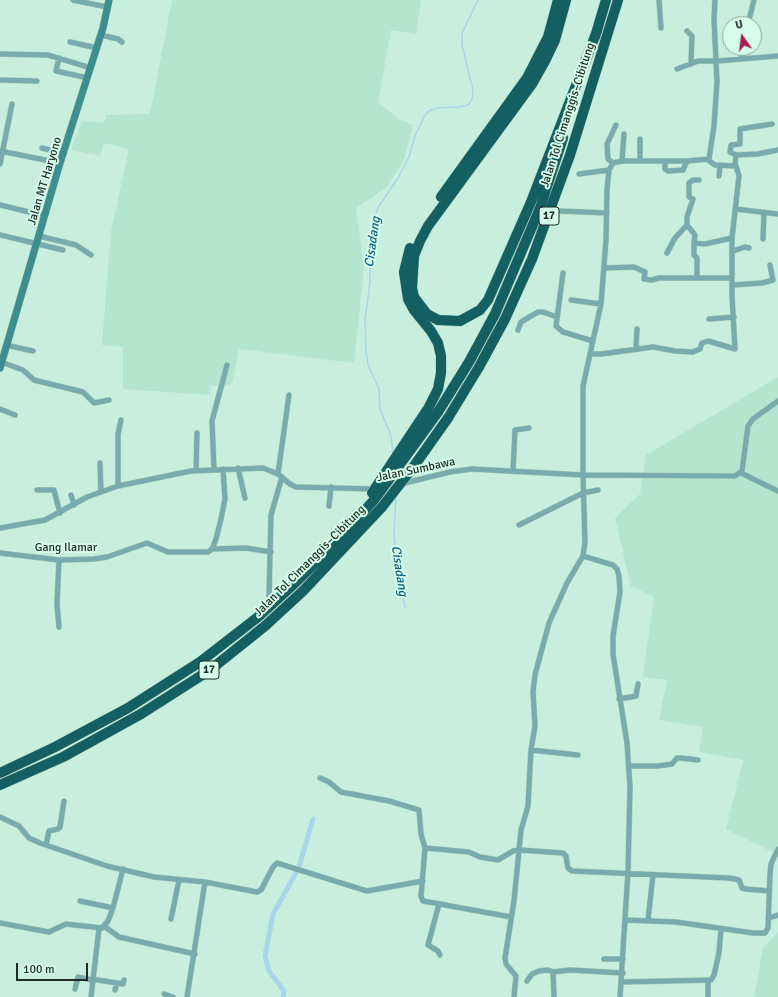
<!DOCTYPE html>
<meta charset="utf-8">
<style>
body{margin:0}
#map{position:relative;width:778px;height:997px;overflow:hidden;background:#c8efdd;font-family:Signika,sans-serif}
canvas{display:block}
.north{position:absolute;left:722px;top:16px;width:40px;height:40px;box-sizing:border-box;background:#d5fdea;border:1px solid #8ba99b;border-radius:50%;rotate:346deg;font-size:11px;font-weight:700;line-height:16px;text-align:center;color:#1d2c25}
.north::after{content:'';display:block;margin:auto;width:14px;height:18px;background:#ac1d56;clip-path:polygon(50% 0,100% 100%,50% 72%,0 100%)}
.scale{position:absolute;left:16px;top:963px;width:72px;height:18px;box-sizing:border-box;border:2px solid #1d2c25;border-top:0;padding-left:5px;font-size:12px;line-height:14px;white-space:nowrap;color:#1d2c25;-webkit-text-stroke:3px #d5fdea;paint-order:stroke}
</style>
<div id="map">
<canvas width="778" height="997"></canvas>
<div class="north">U</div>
<div class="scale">100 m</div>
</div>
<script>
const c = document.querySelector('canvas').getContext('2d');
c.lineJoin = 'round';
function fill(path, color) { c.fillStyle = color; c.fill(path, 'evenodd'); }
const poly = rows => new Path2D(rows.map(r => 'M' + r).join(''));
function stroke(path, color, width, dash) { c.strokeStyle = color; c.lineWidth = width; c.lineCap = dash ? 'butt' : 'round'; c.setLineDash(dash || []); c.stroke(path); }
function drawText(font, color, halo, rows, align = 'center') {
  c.font = font + ' Signika,sans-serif'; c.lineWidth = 4; c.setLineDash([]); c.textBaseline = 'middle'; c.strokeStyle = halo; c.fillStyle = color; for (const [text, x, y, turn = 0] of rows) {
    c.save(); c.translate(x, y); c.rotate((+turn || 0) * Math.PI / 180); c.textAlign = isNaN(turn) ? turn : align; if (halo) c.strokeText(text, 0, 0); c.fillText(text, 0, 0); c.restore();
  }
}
fill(poly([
 [172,0,421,0,416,34,391,30,378,103,399,119,413,125,404,159,387,187,356,208,364,268,354,363,239,349,232,384,224,387,211,385,210,395,123,389,123,347,102,345,111,231,129,149,104,143,100,156,71,150,82,121,104,123,106,115,150,114],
 [778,377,778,843,773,852,726,829,743,760,699,752,703,727,659,720,667,680,643,677,654,597,631,586,615,518,640,494,646,455],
 [778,932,778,997,754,997,763,948]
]), '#b5e4cf');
stroke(poly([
 [393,455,391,436,380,409,379,389,368,365,366,350,365,319,370,283,370,237,373,220,379,206,398,178,409,157,415,136,424,117,429,111,436,108,459,107,468,105,472,99,473,90,462,45,462,33,478,0],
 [396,496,394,535,398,575,405,607]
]), '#a9d5eb', 1.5);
stroke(poly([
 [299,867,313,819],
 [283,997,284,991,269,971,265,956,273,914,297,871]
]), '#a9d5eb', 5);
const minor = poly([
 [73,0,107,7],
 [659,0,661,28],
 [748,24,754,0],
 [687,31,692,36,691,64],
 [101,35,118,39,122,42],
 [70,42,97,48],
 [0,54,48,55,91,68],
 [59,58,56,71,88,78],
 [742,59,742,48],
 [677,69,698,61,717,61,778,56],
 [0,80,37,81],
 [42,148,64,154],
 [0,151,60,163],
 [736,155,758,154,778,150],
 [640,160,640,139],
 [622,161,624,134],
 [665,161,665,169,668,171,683,170,687,161],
 [613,163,608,159,607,144,616,125],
 [0,164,12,104],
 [735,166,736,155,730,152,731,145,740,144,740,129,772,124],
 [579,174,609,170],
 [719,176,720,165],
 [699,180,693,180,689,183,689,197,693,199,687,217,687,225,695,235,694,243,705,244,732,238],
 [0,205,45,216],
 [735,209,778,214],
 [559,211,607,213],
 [0,235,63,250],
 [39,236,76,245,91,255],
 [763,239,764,213],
 [694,243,694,255,697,258,697,278],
 [733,251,745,247,749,248],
 [667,253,675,238,687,225],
 [604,268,634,267,645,272,644,279,652,280,659,278,732,278],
 [563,273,556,326,563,332,593,341],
 [732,285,762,283,773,280,770,265],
 [571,300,601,304],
 [709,319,734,317],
 [518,330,521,322,538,312,543,312,557,317],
 [6,345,33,351],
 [636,348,637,329],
 [591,354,601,354,653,347,675,351,693,352,700,349,702,343,708,341,735,349,732,296,732,238,739,176,736,166,715,165,708,160],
 [1,362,23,370,34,380,83,392,94,403,109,400],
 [0,409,15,415],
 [100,463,101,492],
 [238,468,245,498],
 [214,470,212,421,227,365],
 [196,471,197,433],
 [513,471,515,430,529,428],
 [741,473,778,491],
 [278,474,289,395],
 [118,486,118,434,121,420],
 [384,488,450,472,472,469,583,475,735,476,742,471,748,426,753,419,778,401],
 [37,490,54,490,60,513],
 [71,495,74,505],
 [329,506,331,487],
 [519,525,583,493,598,490],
 [0,528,45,520,87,497,118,486,191,471,263,468,278,474,290,484,296,487,374,489],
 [212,549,246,548,271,552],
 [0,553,59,560,94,559,107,557,147,543,168,552,208,552,212,549,216,539,221,519,225,499,223,469],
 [583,556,613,565,617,569,619,576,620,592,613,636,613,654,627,743,630,787,628,872,620,997],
 [59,560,57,604,59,627],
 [269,596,271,515,282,477],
 [619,699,636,696,638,684],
 [531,750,578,755],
 [629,766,658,766,672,764,677,758,681,758,698,760],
 [320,778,329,782,341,792,389,801,419,810,421,834,425,848,421,896,423,901,511,917],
 [0,817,19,826,29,838,40,843,107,866,154,877,205,882,257,892,261,890,273,867,277,863,367,891,423,881],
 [46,845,49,831,58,829,60,827,64,801],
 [425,848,469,852,480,857,498,860,513,851,519,850,563,853,566,856,568,868,572,871,729,878,739,880,742,888,746,889,769,891],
 [80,901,113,908],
 [439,904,428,945,438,951,440,955],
 [769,918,778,915],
 [171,919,179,880],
 [626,920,676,922,753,933,765,933,768,928,770,874,771,864,778,849],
 [648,920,653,875],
 [0,923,49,932,66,924,102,928,108,921,113,908,123,869],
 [104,926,119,937,195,954],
 [604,959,623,959],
 [92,979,123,984,124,980],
 [527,981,532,974,539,971,548,970,553,972],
 [708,981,708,997],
 [622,982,711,980,714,975,719,953,721,929],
 [75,989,78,977,92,980],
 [115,990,117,983],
 [164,994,173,997],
 [91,997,99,929],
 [187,997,205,882],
 [514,997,516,976,506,964,505,958,514,901,521,830,528,806,531,750,535,726,533,692,535,675,549,623,567,583,583,556,585,542,583,475,583,386,601,304,606,240,607,189,609,170,613,163,622,161,687,161,709,159,714,126,717,82,714,19,715,0],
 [554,997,553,972,570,970,623,973]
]);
const secondary = poly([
 [0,368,60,163,103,28,109,0]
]);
const motorway = poly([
 [566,0,555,40,545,61,532,84,428,226,420,241,414,256,412,288,414,297,427,314,438,320,460,321,480,310,488,300,531,202,597,31],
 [595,37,606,0],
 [441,197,527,78,548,37,558,0],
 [410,248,404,272,408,299,414,310,431,331,438,343,441,356,441,373,438,389,429,407],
 [438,412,469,362,495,314,540,208,563,138],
 [448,418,479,367,505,319,532,259,570,155,618,0],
 [0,773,55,747,128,708,200,662,258,617,294,584,330,549,374,500],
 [0,785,63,757,141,714,210,670,265,626,303,591,382,507]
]);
stroke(minor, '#a9ccbc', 6);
stroke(secondary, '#a9ccbc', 8);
stroke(motorway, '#a9ccbc', 11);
stroke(minor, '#7aabac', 5);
stroke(secondary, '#3d8e90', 7);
stroke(motorway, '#145f61', 10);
const motorwayBridge = poly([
 [372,493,429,407],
 [374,500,438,412],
 [382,507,414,466,448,418]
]);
stroke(motorwayBridge, '#a9ccbc', 11, []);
stroke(motorwayBridge, '#145f61', 10);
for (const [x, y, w] of [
 [549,216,20],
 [209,670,20]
]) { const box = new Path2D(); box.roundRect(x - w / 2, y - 9, w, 18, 3); c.fillStyle = '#d5fdea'; c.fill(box); stroke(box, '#1d2c25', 1); }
drawText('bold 11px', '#1d2c25', null, [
 ["17",549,216],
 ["17",209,670]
]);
drawText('12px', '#1d2c25', '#d5fdea', [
 ["Jalan Tol Cimanggis–Cibitung",568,115,-72],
 ["Jalan MT Haryono",45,181,-73],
 ["Jalan Sumbawa",416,470,-12],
 ["Gang Ilamar",66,548],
 ["Jalan Tol Cimanggis–Cibitung",310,561,-45]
]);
drawText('italic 13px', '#11607d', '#d5fdea', [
 ["Cisadang",373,242,-82],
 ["Cisadang",399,571,81]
]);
</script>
